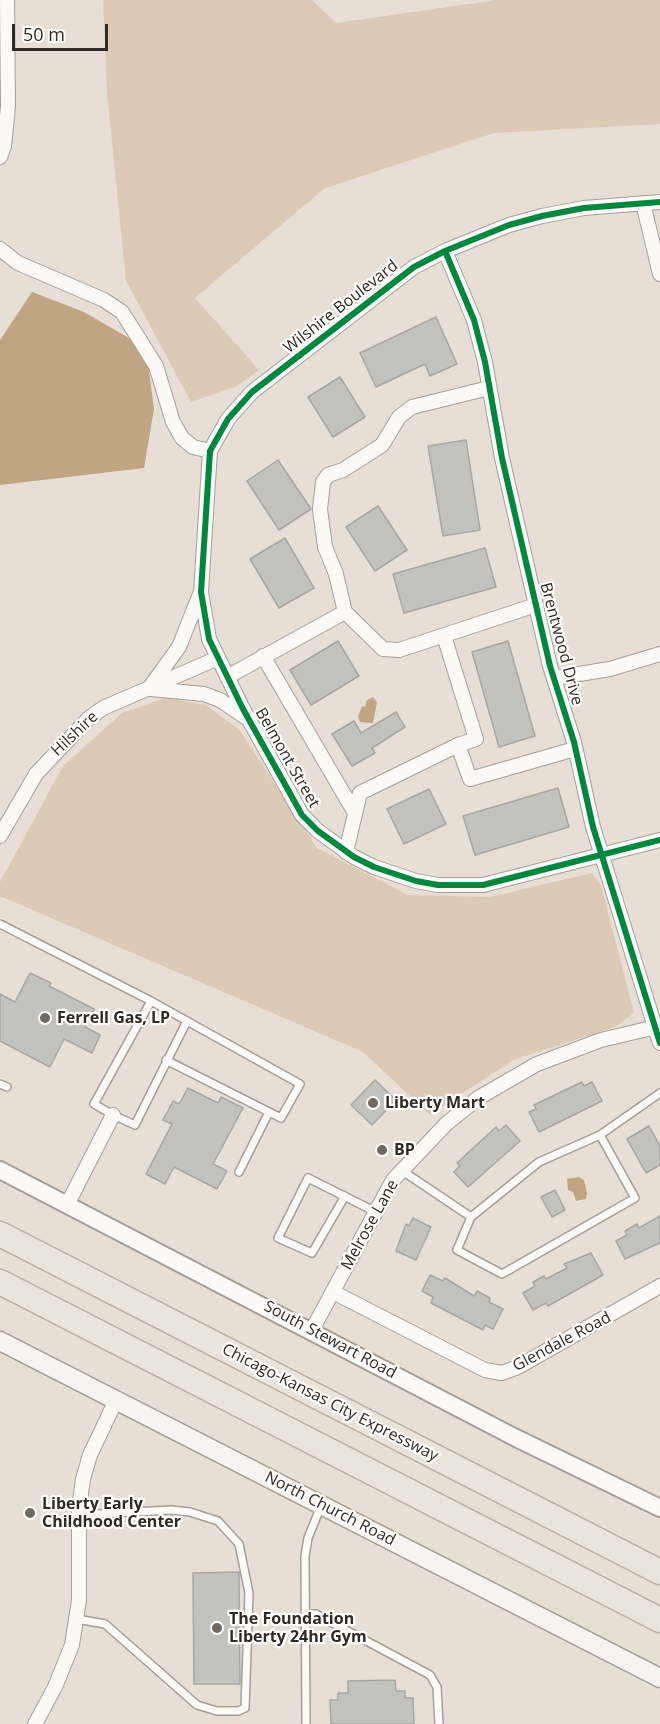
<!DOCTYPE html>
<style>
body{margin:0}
#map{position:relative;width:660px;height:1724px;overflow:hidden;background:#e7dfd6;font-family:"Open Sans",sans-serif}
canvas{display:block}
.scale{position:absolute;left:12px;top:24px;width:96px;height:27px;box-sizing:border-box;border:3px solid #302a24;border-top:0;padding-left:8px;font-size:18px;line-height:21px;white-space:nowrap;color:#302a24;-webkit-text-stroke:4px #fff;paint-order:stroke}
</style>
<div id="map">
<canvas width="660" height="1724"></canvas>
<div class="scale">50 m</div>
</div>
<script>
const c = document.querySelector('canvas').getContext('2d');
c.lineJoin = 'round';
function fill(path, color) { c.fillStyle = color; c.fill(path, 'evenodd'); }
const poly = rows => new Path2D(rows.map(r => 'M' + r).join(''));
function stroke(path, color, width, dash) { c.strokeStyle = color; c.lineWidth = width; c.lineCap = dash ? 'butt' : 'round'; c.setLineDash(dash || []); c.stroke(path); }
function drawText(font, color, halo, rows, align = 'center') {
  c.font = font + ' "Open Sans",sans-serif'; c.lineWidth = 4.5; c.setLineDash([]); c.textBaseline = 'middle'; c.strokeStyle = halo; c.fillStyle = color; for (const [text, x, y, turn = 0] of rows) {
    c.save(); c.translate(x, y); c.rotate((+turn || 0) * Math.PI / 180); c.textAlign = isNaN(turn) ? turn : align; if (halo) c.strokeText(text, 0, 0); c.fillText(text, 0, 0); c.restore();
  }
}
fill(poly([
 [103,0,312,0,336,23,496,0,660,0,660,124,494,133,325,188,195,298,259,370,235,387,191,402,126,281,107,93],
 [165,698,205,705,239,729,317,848,408,895,490,897,592,873,601,885,634,1013,615,1027,513,1060,430,1115,363,1052,0,896,0,882,63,766,122,713]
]), '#ddcab6');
fill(poly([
 [32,292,84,312,146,348,154,409,144,468,0,485,0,340],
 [373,697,377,702,373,723,360,722,358,717,362,706,365,707,367,700],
 [579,1177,584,1180,587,1193,586,1199,576,1201,573,1192,568,1190,567,1179]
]), '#c1a481');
const building = poly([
 [436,317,457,364,430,376,425,364,376,387,360,353,436,317],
 [340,377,365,417,333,437,308,397,340,377],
 [466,440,480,530,443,536,428,446,466,440],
 [278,460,311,509,279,530,247,481,278,460],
 [378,506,407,550,375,571,346,527,378,506],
 [285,538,314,588,279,608,250,559,285,538],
 [485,548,496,587,404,613,393,574,485,548],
 [338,641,359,676,311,705,290,670,338,641],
 [508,641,535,736,499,747,472,652,508,641],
 [396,712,405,727,372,748,375,753,352,766,332,734,354,721,361,733,396,712],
 [558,788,569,827,475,855,463,816,558,788],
 [429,789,446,824,404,844,387,809,429,789],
 [30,973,51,983,49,986,94,1009,85,1027,100,1035,92,1053,64,1039,50,1067,0,1041,0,994,15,1002,30,973],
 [375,1080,396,1100,372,1125,351,1105,375,1080],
 [582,1082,584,1086,592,1082,602,1101,539,1132,529,1112,536,1109,534,1105,582,1082],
 [188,1088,218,1103,221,1097,243,1108,213,1164,227,1171,217,1189,174,1167,165,1184,146,1174,172,1124,163,1120,173,1101,179,1104,188,1088],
 [506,1125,520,1141,468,1187,454,1172,460,1166,457,1163,496,1127,499,1131,506,1125],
 [649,1126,660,1146,660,1165,646,1173,627,1139,649,1126],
 [555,1190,565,1210,552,1217,541,1197,555,1190],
 [660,1216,660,1243,625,1259,616,1241,627,1235,625,1231,637,1224,639,1228,660,1216],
 [413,1218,431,1227,416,1260,396,1251,406,1224,409,1226,413,1218],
 [591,1253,603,1275,548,1306,546,1303,533,1310,523,1293,535,1286,533,1282,544,1276,546,1279,567,1268,564,1264,591,1253],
 [430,1275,443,1281,445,1278,474,1296,477,1291,490,1298,489,1302,503,1309,493,1329,485,1325,483,1330,431,1303,433,1297,422,1291,430,1275],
 [239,1572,240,1684,194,1684,193,1573,239,1572],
 [395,1680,396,1691,405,1691,405,1698,413,1698,414,1724,331,1724,330,1700,338,1700,338,1693,348,1693,348,1681,395,1680]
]);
fill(building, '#c2c3bf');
stroke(building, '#a6a7a4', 1.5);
const service = poly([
 [0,924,151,1001,94,1104,113,1115,135,1125,187,1021],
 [151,1001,300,1084,281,1118,166,1060],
 [0,1084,7,1087],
 [600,1135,660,1093],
 [401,1170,471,1217,457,1250,502,1274,635,1198,600,1135,539,1162,471,1217],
 [239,1172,269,1112],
 [345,1196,312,1253,278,1238,308,1178,376,1212],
 [305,1614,316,1614,430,1675,437,1687,439,1724],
 [77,1619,105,1624,197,1705,217,1711,238,1711,245,1708,249,1593,239,1544,218,1521,190,1512,171,1510,79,1515],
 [306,1724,305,1556,308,1538,321,1506]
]);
const minor = poly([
 [0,157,4,146,8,106,7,0],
 [660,202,584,208,542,216,509,225,445,251,414,267,252,392,228,419,210,451,201,592,209,639,243,709,302,815,318,831,354,857,374,867,416,881,438,885,483,885,660,840],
 [643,203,660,274],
 [0,249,18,263,104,300,122,312,156,366,173,422,182,438,193,447,210,451],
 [445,251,474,320,485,362,502,458,550,666,574,742,593,827,660,1043],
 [489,388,412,407,399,417,382,445,343,470,328,475,323,482,320,509,325,547,336,574,345,612,383,649,399,650,536,605],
 [444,636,476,739,458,745,470,779,575,749],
 [263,656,355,813],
 [227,677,345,612],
 [554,678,610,669,660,654],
 [150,687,179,647,200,594],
 [151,689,204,694,220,700,248,719],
 [0,836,36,774,88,719,103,708,218,658],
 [346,852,360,793,458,745],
 [67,1205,113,1115],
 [333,1292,485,1370,502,1373,518,1367,660,1286],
 [312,1330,393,1180,446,1124,478,1098,537,1064,601,1040,660,1026],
 [35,1724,55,1687,72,1645,79,1600,79,1508,83,1479,90,1455,116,1400]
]);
const tertiary = poly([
 [0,1170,516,1438,660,1508]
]);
const secondary = poly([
 [0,1341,660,1678]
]);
const motorway = poly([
 [0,1234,660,1572],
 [0,1282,660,1620]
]);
stroke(service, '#a59f98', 10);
stroke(minor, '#a59f98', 16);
stroke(tertiary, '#a59f98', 20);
stroke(secondary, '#a59f98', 21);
stroke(motorway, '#bab0a4', 27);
stroke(service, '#fbfaf9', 7);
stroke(minor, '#fbfaf9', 14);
stroke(tertiary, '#fbfaf9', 16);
stroke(secondary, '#f6f3f0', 18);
stroke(motorway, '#eae4dc', 24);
stroke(poly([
 [660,202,584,208,542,216,509,225,445,251,414,267,252,392,228,419,210,451,201,592,209,639,243,709,302,815,318,831,354,857,374,867,416,881,438,885,483,885,660,840],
 [445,251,474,320,485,362,502,458,550,666,574,742,593,827,660,1043]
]), '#00873e', 6);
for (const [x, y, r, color] of [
 [45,1018,6,"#706962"],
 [373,1103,6,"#706962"],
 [382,1150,6,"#706962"],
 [30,1513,6,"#706962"],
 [217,1628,6,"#706962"]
]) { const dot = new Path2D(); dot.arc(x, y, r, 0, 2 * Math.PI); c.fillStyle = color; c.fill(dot); stroke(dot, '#fff', 2); }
drawText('16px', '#302a24', '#fff', [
 ["Wilshire Boulevard",341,307,-38],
 ["Brentwood Drive",561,644,75],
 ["Hilshire",75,734,-43],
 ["Belmont Street",287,758,60],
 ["Melrose Lane",370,1225,-61],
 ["South Stewart Road",330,1340,28],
 ["Glendale Road",562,1342,-28],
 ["Chicago-Kansas City Expressway",330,1403,27],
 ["North Church Road",330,1509,27]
]);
drawText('bold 16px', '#302a24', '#fff', [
 ["Ferrell Gas, LP",57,1018],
 ["Liberty Mart",385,1103],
 ["BP",394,1150],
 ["Liberty Early",42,1504],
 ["Childhood Center",42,1522],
 ["The Foundation",229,1619],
 ["Liberty 24hr Gym",229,1637]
], 'left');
</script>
